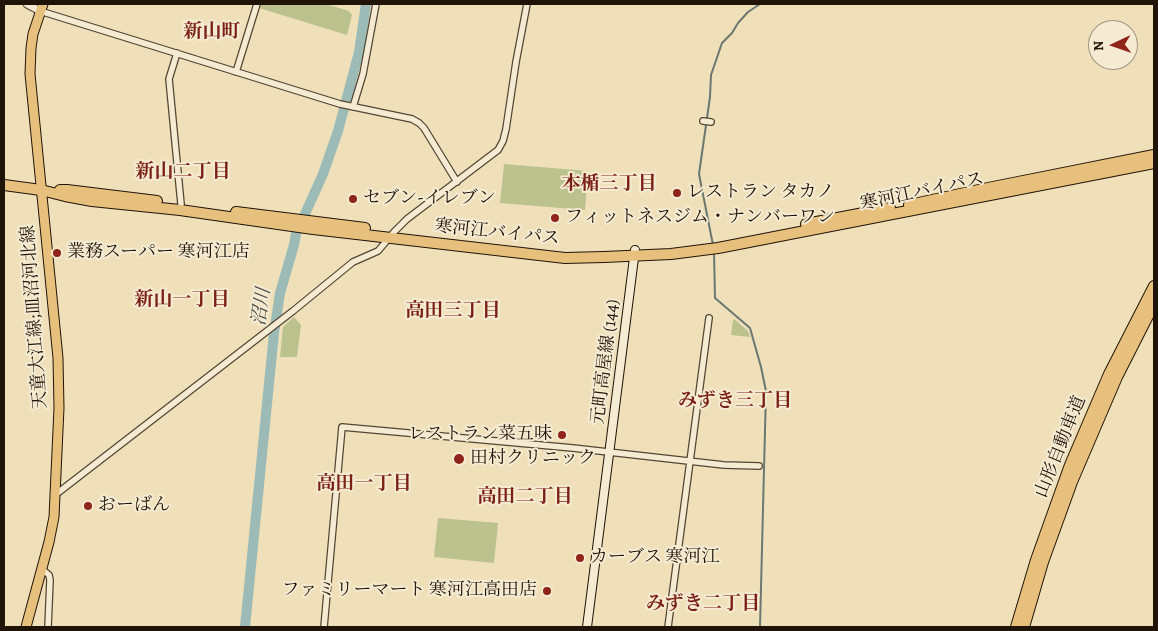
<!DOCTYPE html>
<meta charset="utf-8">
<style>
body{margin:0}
#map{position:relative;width:1158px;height:631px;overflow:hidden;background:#efe0ba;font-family:Alegreya,serif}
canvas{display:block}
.frame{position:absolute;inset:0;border:5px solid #1f1407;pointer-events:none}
.north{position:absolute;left:1088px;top:20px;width:50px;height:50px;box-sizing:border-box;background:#f5ebd2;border:1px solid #9f9581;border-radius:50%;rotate:267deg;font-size:14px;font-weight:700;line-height:20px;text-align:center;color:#1f1407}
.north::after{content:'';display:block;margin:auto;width:18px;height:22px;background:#8f2418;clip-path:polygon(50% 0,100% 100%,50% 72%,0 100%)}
</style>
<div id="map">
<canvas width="1158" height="631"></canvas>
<div class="frame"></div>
<div class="north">N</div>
</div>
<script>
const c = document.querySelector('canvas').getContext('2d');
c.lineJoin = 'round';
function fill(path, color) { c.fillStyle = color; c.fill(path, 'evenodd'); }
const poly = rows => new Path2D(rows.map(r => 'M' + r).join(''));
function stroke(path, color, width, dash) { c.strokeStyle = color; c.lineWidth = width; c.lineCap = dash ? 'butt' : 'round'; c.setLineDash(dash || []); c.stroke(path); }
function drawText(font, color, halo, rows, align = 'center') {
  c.font = font + ' Alegreya,"Noto Serif JP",serif'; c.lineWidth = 4; c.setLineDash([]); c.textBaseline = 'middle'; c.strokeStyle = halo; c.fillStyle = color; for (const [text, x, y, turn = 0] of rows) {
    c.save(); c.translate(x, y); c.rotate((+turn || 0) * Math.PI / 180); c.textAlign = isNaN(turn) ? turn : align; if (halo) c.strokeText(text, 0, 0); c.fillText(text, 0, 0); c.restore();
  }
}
fill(poly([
 [260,4,326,4,349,11,352,15,347,35,259,8],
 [504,164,588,171,585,210,500,203],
 [294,317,301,325,297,357,280,357,283,327],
 [734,319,748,331,750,337,731,335,733,320],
 [438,518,498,523,494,563,434,557]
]), '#bbc28e');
stroke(poly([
 [713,245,699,174,710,97,711,75,722,43,732,33,738,23,748,12,760,4],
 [714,252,715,298,750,328,761,367,766,391,760,627]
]), '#6a7871', 2);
stroke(poly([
 [245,627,274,333,280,293,294,245,296,234,323,174,338,131,359,52,366,4]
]), '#9cbbb7', 10);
const minor = poly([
 [40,11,340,104,412,119,419,123,424,128,457,182],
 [177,53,169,79,181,204],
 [236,72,257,4],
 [353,107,363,74,376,4],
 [703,121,711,122],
 [55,495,293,311,353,262,378,251,394,232,407,219,498,150,503,141,506,129,516,62,527,4],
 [42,569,49,575,50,580,48,627],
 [324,627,342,427,573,448,724,465,759,466],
 [668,627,709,318]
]);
const tertiary = poly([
 [27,4,40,11]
]);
const secondary = poly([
 [587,627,635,250]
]);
const primary = poly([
 [26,627,49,542,54,517,59,408,58,358,30,74,31,48,33,34,43,4]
]);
const trunk = poly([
 [4,185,41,190,65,196,92,201,180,210,313,229,565,258,604,257,671,254,718,248,1154,163],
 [60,190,67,190,157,201],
 [909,205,988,188,1154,155],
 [236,212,365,228],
 [806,224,890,208]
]);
const motorway = poly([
 [1016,627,1036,560,1070,465,1109,374,1154,286],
 [1024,627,1043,562,1072,482,1117,377,1154,304]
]);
stroke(minor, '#534734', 8);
stroke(tertiary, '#534734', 9);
stroke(secondary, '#1f1407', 10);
stroke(primary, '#1f1407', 11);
stroke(trunk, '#1f1407', 12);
stroke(motorway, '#1f1407', 12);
stroke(minor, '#f5ebd2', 5.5);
stroke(tertiary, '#f5ebd2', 7);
stroke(secondary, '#f5ebd2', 8);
stroke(primary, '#e8c07d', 9);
stroke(trunk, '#e8c07d', 10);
stroke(motorway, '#e8c07d', 10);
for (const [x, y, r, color] of [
 [677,193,5,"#8f2418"],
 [353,199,5,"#8f2418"],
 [555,218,5,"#8f2418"],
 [57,253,5,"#8f2418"],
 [562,435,5,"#8f2418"],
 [459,459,6,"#8f2418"],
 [88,506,5,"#8f2418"],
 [580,558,5,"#8f2418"],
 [547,591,5,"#8f2418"]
]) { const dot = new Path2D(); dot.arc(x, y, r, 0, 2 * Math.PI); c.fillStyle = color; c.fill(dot); stroke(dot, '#f5ebd2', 2); }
drawText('18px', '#1f1407', '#f5ebd2', [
 ["寒河江バイパス",922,192,-12],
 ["寒河江バイパス",497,233,6],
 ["天童大江線;皿沼河北線",35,317,-94],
 ["元町高屋線 (144)",606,362,-83],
 ["山形自動車道",1061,447,-68]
]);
drawText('18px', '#1f1407', '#f5ebd2', [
 ["レストラン タカノ",687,193],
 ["セブン-イレブン",363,199],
 ["フィットネスジム・ナンバーワン",565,218],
 ["業務スーパー 寒河江店",67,253],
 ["レストラン菜五味",552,435,"right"],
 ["田村クリニック",470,459],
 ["おーばん",98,506],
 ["カーブス 寒河江",590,558],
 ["ファミリーマート 寒河江高田店",537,591,"right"]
], 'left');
drawText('bold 19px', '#7a1f14', '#f5ebd2', [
 ["新山町",212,32],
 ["新山二丁目",183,172],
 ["本楯三丁目",609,184],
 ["新山一丁目",182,300],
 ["高田三丁目",453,311],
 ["みずき三丁目",735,401],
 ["高田一丁目",364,484],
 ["高田二丁目",525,497],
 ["みずき二丁目",703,604]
]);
drawText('italic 19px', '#4b4e45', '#f5ebd2', [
 ["沼川",262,307,-82]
]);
</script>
